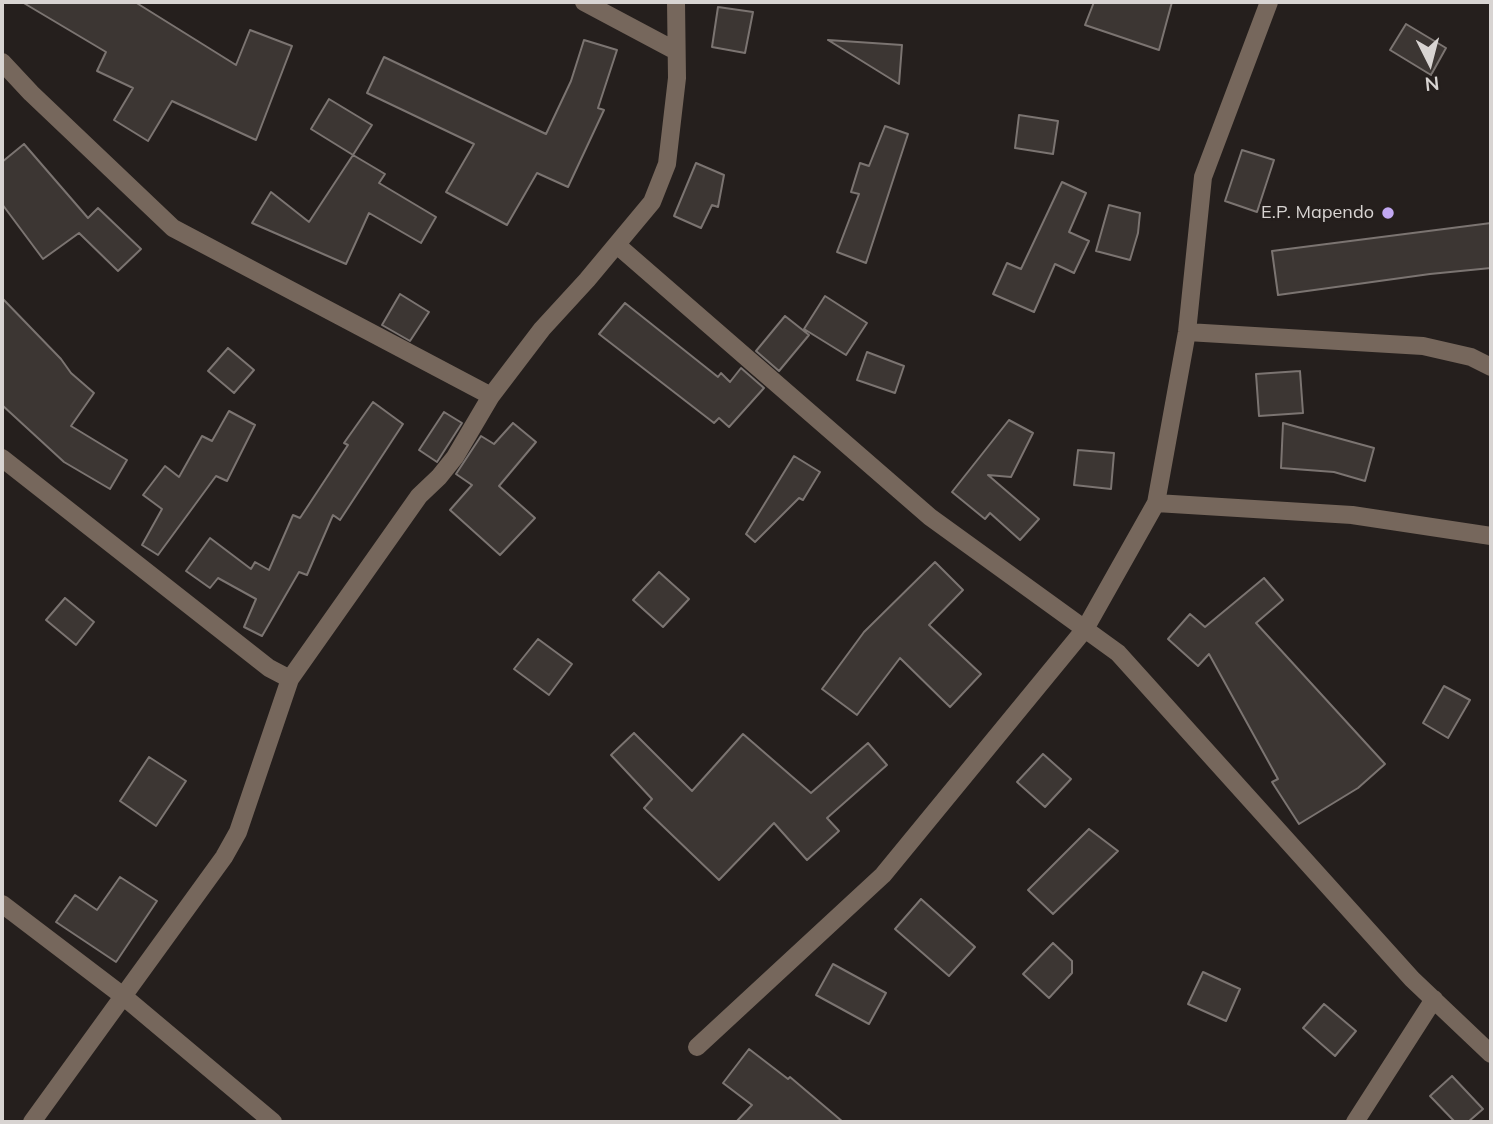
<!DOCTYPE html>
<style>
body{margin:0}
#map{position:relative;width:1493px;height:1124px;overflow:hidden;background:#251f1d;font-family:Mulish,sans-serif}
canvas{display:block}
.frame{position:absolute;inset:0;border:4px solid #d8d4d2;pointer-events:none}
.north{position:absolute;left:1395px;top:28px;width:70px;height:70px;-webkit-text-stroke:5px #251f1d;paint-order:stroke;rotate:174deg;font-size:19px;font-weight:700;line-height:28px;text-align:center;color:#d8d4d2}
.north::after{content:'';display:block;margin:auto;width:24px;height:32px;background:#d8d4d2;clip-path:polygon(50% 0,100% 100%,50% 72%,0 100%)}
</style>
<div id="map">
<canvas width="1493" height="1124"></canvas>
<div class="frame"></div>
<div class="north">N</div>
</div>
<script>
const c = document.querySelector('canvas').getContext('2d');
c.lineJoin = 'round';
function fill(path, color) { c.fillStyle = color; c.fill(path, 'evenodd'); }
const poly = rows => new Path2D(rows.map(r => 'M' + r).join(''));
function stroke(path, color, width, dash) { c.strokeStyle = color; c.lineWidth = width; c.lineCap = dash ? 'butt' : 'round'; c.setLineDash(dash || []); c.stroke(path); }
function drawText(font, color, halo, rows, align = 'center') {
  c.font = font + ' Mulish,sans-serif'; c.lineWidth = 5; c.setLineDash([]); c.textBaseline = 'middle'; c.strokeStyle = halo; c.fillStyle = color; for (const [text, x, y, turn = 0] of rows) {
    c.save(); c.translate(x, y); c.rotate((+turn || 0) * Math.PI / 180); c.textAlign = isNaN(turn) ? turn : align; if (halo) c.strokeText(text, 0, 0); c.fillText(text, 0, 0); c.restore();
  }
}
const building = poly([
 [22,2,135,2,236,65,250,30,292,46,256,140,172,101,148,141,114,120,133,88,97,71,106,52,22,2],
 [1094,2,1172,2,1159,50,1085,25,1094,2],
 [718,7,753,12,745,53,712,47,718,7],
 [1406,24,1446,48,1431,75,1390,50,1406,24],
 [584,40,617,50,598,108,604,110,568,187,537,173,507,225,446,192,474,144,367,93,384,57,546,134,571,81,584,40],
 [828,40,902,45,899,84,828,40],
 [329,99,372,125,353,155,311,129,329,99],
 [1019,115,1058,121,1053,154,1015,148,1019,115],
 [885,126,908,134,866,263,837,252,859,194,851,192,860,163,869,166,885,126],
 [24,144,88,218,98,208,141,249,118,271,79,233,43,259,2,204,2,162,24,144],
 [1242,150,1274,160,1257,212,1225,201,1242,150],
 [353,155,385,174,379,183,436,217,421,243,369,213,346,264,252,223,271,192,309,222,353,155],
 [696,163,724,175,718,207,712,205,701,228,674,216,696,163],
 [1062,182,1086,193,1069,232,1089,241,1074,273,1055,264,1034,312,993,294,1007,263,1021,269,1062,182],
 [1109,205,1140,213,1138,233,1130,260,1096,251,1109,205],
 [1491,223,1491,268,1430,274,1278,295,1272,251,1491,223],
 [400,294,429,312,410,341,382,325,400,294],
 [825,296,867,323,846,355,804,329,825,296],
 [2,298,61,359,71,373,94,393,71,426,127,460,110,489,64,462,2,405,2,298],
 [625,303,718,377,721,373,730,382,741,368,764,388,729,427,719,418,714,423,599,334,625,303],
 [785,316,809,335,779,371,756,351,785,316],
 [228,348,254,370,234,393,208,371,228,348],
 [867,352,904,366,895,393,857,380,867,352],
 [1300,371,1303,413,1259,416,1256,374,1300,371],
 [373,402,403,424,340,520,333,515,307,575,299,572,262,636,244,627,256,599,218,578,210,588,186,571,210,538,251,569,255,562,269,570,293,515,300,518,348,445,344,443,373,402],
 [229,411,255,425,227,481,216,476,158,555,142,545,162,509,143,495,165,466,179,477,202,436,212,441,229,411],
 [444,412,462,423,437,462,419,450,444,412],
 [1009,420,1033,433,1011,477,988,475,1039,519,1020,540,990,513,985,519,952,492,1009,420],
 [513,423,536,442,499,486,535,518,500,555,450,510,472,485,456,474,481,436,494,444,513,423],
 [1283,423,1374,448,1365,481,1334,472,1281,468,1283,423],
 [1078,450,1114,453,1111,489,1074,485,1078,450],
 [794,456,820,472,803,500,799,498,755,542,746,534,794,456],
 [935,562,963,590,929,625,981,674,950,707,900,658,857,715,822,689,864,632,935,562],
 [659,572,689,599,663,627,633,600,659,572],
 [1264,578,1283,600,1256,623,1385,764,1358,788,1299,824,1272,782,1278,779,1209,654,1198,666,1168,639,1190,614,1205,627,1264,578],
 [65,598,94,622,76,645,46,620,65,598],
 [538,639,572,664,549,695,514,669,538,639],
 [1444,686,1470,700,1448,738,1423,723,1444,686],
 [634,733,692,791,743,734,811,793,868,743,887,765,827,818,839,831,807,860,774,823,719,880,644,808,652,799,611,755,634,733],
 [1043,754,1071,779,1045,807,1017,782,1043,754],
 [149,757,186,781,156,826,120,801,149,757],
 [1089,829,1118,851,1053,914,1028,890,1089,829],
 [120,877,157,901,116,962,56,922,75,895,97,910,120,877],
 [921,899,975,947,949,976,895,929,921,899],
 [1053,943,1072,961,1072,973,1049,998,1023,974,1053,943],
 [833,964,886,993,869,1024,816,995,833,964],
 [1203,972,1240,989,1226,1021,1188,1004,1203,972],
 [1324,1004,1356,1031,1335,1056,1303,1028,1324,1004],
 [749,1049,788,1079,790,1077,843,1122,736,1122,752,1105,723,1083,749,1049],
 [1452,1076,1483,1109,1468,1122,1455,1122,1430,1096,1452,1076]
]);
fill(building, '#3c3633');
stroke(building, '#7b7471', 2);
stroke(poly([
 [584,2,676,51],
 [2,62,31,93,173,228,491,396],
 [617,245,930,517,1118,653,1412,979,1491,1054],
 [1187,332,1423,346,1471,357,1491,367],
 [2,458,269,668,290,679],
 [1156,503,1352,515,1491,536],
 [2,904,123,996,273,1122],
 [697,1047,883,875,1085,629,1156,503,1187,332,1203,177,1269,2],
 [32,1122,224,857,238,832,290,679,419,496,439,477,455,457,491,396,542,329,587,280,652,202,667,164,677,78,676,2],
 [1355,1122,1434,999]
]), '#76675c', 18);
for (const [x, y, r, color] of [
 [1388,213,7,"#c2a8f2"]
]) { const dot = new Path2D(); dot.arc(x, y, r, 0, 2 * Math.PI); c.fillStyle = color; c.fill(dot); stroke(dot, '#251f1d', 2.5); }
drawText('18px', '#d8d4d2', '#251f1d', [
 ["E.P. Mapendo",1374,213]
], 'right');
</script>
